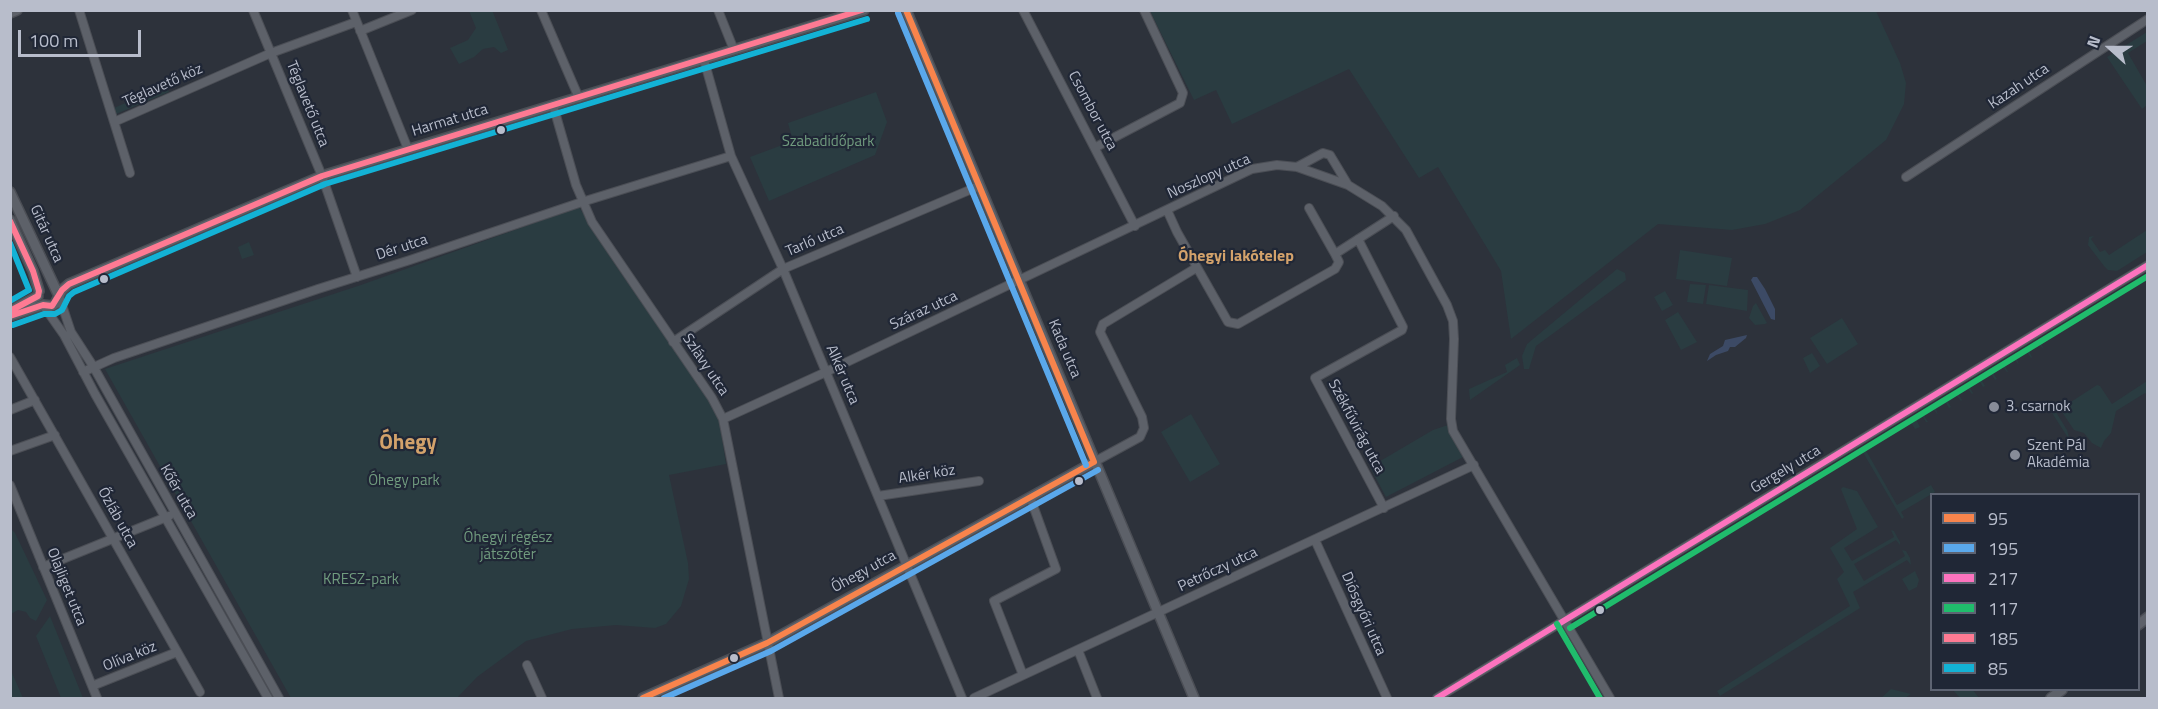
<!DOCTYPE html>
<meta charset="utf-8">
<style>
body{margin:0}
#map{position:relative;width:2158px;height:709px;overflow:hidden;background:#2d323b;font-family:"Titillium Web",sans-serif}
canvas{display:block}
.frame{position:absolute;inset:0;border:12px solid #b8bdcb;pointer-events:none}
.legend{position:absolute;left:1930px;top:493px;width:210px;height:198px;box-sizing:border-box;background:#202736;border:2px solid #5d6372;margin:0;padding:8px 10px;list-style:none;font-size:18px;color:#b8bdcb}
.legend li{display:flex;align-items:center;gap:12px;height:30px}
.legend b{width:30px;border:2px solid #5d6372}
.north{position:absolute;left:2080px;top:18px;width:60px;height:60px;-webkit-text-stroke:4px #202736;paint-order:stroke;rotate:291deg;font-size:16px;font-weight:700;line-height:24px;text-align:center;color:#b8bdcb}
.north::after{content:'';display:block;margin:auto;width:21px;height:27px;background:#b8bdcb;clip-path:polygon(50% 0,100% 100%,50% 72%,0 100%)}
.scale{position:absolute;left:18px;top:30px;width:123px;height:27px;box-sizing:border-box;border:3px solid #b8bdcb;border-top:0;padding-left:8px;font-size:18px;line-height:21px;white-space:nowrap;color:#b8bdcb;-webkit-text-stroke:4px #202736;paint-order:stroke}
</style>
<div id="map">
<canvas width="2158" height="709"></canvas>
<div class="frame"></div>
<ul class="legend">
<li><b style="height:8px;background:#f8844c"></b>95</li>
<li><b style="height:8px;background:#5aa8eb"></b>195</li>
<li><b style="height:8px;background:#fc73be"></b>217</li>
<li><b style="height:8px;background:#20bc6c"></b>117</li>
<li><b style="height:8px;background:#fe7a93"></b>185</li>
<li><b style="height:8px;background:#13b2d5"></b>85</li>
</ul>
<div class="north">N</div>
<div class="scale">100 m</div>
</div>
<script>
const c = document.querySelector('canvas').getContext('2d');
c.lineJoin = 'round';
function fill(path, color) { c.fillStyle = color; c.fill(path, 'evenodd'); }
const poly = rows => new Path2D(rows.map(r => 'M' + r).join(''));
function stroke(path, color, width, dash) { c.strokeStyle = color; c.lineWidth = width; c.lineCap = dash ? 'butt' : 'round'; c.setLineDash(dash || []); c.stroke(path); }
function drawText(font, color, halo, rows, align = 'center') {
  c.font = font + ' "Titillium Web",sans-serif'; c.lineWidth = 4.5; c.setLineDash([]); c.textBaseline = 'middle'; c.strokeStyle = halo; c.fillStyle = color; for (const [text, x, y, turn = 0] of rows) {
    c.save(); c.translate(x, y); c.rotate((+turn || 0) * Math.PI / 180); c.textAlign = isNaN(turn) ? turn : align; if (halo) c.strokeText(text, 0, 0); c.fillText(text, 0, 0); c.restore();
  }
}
fill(poly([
 [492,10,508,50,501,53,494,47,483,49,474,57,459,64,450,48,468,40,476,28,469,11],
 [1150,11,1876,11,1900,63,1906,83,1904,104,1886,140,1800,210,1765,224,1732,230,1658,224,1511,339,1501,271,1438,167,1419,178,1349,69,1232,124,1216,90,1194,100],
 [2147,32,2147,41,2128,53,2147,86,2147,105,2142,109,2107,57],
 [166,85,169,92,116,114,114,108],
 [876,92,887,122,875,155,769,201,750,157,793,141,788,123],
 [579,207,612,260,708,398,719,420,726,464,669,475,688,563,689,579,681,606,666,624,655,628,616,625,572,629,526,641,477,677,457,698,291,698,105,369,361,285],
 [2147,230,2147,252,2117,271,2108,270,2104,266,2088,245,2089,237,2094,236,2091,239,2100,252,2105,250,2109,255],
 [249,242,254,255,242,259,238,247],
 [1680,250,1732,258,1727,286,1676,279],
 [1617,269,1625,273,1626,280,1536,346,1529,369,1524,369,1522,356,1527,344],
 [1690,284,1706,285,1703,304,1687,302],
 [1709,285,1748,290,1747,311,1706,304],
 [1665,291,1673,305,1662,311,1654,297],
 [1756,303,1767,323,1765,324,1755,325,1749,318,1753,306],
 [1678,312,1697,342,1681,350,1665,320],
 [1842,318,1858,344,1827,364,1810,338],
 [2048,334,2051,338,2041,344,2044,349,2039,345,2029,351,2032,357,2031,358,2027,352,2017,359,2019,365,2015,360,2005,366,2008,372,2007,372,2003,367,1993,373,1997,379,1995,380,1992,375,1982,381,1985,386,1983,387,1980,382,1970,388,1973,393,1972,394,1968,389,1959,395,1962,400,1961,401,1957,396,1948,402,1951,407,1949,408,1946,403,1936,409,1938,415,1934,410,1924,416,1928,422,1926,422,1923,417,1917,421,1920,427,1915,429,1909,419],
 [1812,353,1820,366,1810,373,1803,358],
 [1517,358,1520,365,1470,400,1469,389,1507,372,1505,365],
 [2147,381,2147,395,2145,393,2116,411,2111,433,2104,441,2101,448,2092,443,2084,433,2074,430,2060,409,2097,385,2100,386,2112,404],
 [2048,403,2051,404,2067,430,2070,441,2047,405],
 [1191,414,1220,464,1190,482,1161,432],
 [1448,425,1463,457,1386,497,1370,467,1433,430],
 [1864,447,1897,505,1931,485,1935,492,1901,512,1904,517,1902,519,1861,449],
 [1843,487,1857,491,1878,527,1844,548,1852,561,1894,537,1891,530,1894,531,1900,542,1900,545,1896,540,1854,564,1864,581,1905,556,1902,550,1906,551,1910,558,1911,565,1907,560,1853,592,1860,608,1720,696,1717,691,1850,606,1837,579,1844,572,1830,548,1857,529,1841,489],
 [11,529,15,533,47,600,36,621,30,618,26,612,18,610,11,614],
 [1915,571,1919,580,1917,587,1909,591,1902,579],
 [50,616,83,698,61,698,36,636],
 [12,673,23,698,11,698,11,675],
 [1891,689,1911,694,1905,698,1881,698],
 [1953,690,1973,690,1979,698,1960,698]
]), '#2a3c41');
fill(poly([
 [1753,277,1757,277,1765,289,1775,309,1775,320,1771,319,1751,280],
 [1747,335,1746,338,1735,347,1730,347,1728,351,1716,355,1707,361,1710,354,1723,346,1725,340]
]), '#3c4a65');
const minor = poly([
 [79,10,130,173],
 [253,10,322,176,357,277],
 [352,10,408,149],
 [541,10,579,98],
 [718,10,734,50],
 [1023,10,1135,226],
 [360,31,412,10],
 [704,60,731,156,783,269,962,698],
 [553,105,576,185,592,222,712,398,723,419,779,698],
 [114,122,271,53,356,22],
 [1096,147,1180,103,1183,93,1144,10],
 [1297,167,1323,153,1330,155,1348,185],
 [1906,177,2148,19],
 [1309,208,1335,254],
 [1167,210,1177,232,1228,322,1238,324,1335,269,1339,262,1335,254,1394,216],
 [1358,239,1403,327,1402,330,1315,378,1384,508],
 [59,296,71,332,93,366,279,698],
 [43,305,64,335,95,394,268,698],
 [673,342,783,269,979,186],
 [10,357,200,692],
 [83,372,114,358,318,289,410,260,582,202,731,156],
 [10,410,35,400],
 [723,419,826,372,1252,169,1277,165,1297,167,1348,185,1382,206,1406,230,1447,305,1453,321,1454,339,1451,419,1453,431,1610,698],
 [10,451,55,435],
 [1094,462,1140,437,1144,428,1142,417,1100,332,1103,324,1196,268],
 [10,485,97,698],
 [878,496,979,481],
 [1315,540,1387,698],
 [43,567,169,516],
 [1078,650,1097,698],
 [527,665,542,698],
 [1023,675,994,601,1056,569,1030,497],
 [92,686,177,652],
 [974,698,1474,465],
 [1437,698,2148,265]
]);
const tertiary = poly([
 [906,10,1194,698],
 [10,13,17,10],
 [10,192,59,296],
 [10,220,33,271,39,291],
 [10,311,38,296],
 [10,316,43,305,52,306,55,304,62,290,69,284,322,176,864,10],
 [2138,625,2148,617],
 [643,698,767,643,1094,462],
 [2051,698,2062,690]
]);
stroke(minor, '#4b4e55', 10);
stroke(tertiary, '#4b4e55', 12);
stroke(minor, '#5d6169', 8);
stroke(tertiary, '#5d6169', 9);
stroke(poly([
 [906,10,1094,462],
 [643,698,767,643,1094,462]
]), '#f8844c', 6);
stroke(poly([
 [898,13,1086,465],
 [664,698,771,651,1098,470]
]), '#5aa8eb', 6);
stroke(poly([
 [1437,698,2148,265]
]), '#fc73be', 6);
stroke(poly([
 [1557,624,1600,698],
 [1570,628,2148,276]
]), '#20bc6c', 6);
stroke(poly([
 [10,221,33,271,39,291,38,296,10,311],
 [10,316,43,305,52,306,62,290,69,284,322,176,862,10]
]), '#fe7a93', 6);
stroke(poly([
 [10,243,29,290,10,301],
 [13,325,44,314,55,314,62,310,69,296,74,292,325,184,867,19]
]), '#13b2d5', 6);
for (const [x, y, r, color] of [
 [501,130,5,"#b8bdcb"],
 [104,279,5,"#b8bdcb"],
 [1994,407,6,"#878c99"],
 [2015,455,6,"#878c99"],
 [1079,481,5,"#b8bdcb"],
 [1600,610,5,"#b8bdcb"],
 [734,658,5,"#b8bdcb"]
]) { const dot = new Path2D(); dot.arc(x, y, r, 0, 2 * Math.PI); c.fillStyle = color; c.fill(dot); stroke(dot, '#202736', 2); }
drawText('15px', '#b8bdcb', '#202736', [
 ["Téglavető köz",163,86,-24],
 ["Kazah utca",2019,87,-34],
 ["Téglavető utca",307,104,68],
 ["Csombor utca",1092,111,62],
 ["Harmat utca",450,121,-17],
 ["Noszlopy utca",1209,177,-24],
 ["Gitár utca",46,234,66],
 ["Tarló utca",815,241,-23],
 ["Dér utca",402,248,-18],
 ["Száraz utca",924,311,-25],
 ["Kada utca",1064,349,67],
 ["Szlávy utca",705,365,56],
 ["Alkér utca",842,375,67],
 ["Székfűvirág utca",1356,427,62],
 ["Gergely utca",1786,470,-31],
 ["Alkér köz",927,475,-9],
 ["Kőér utca",178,492,60],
 ["Őzláb utca",117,518,61],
 ["Petrőczy utca",1218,570,-25],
 ["Óhegy utca",864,572,-29],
 ["Olajliget utca",66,587,68],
 ["Diósgyőri utca",1363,614,66],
 ["Olíva köz",130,657,-22]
]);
drawText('15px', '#709b7e', '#202736', [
 ["Szabadidőpark",828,142],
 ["Óhegy park",404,481],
 ["Óhegyi régész",508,538],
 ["játszótér",508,555],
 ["KRESZ-park",361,580]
]);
drawText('15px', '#b8bdcb', '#202736', [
 ["3. csarnok",2006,407],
 ["Szent Pál",2027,446],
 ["Akadémia",2027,463]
], 'left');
drawText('bold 16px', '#d3a26b', '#202736', [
 ["Óhegyi lakótelep",1236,257]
]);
drawText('bold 21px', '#d3a26b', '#202736', [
 ["Óhegy",408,444]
]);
</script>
